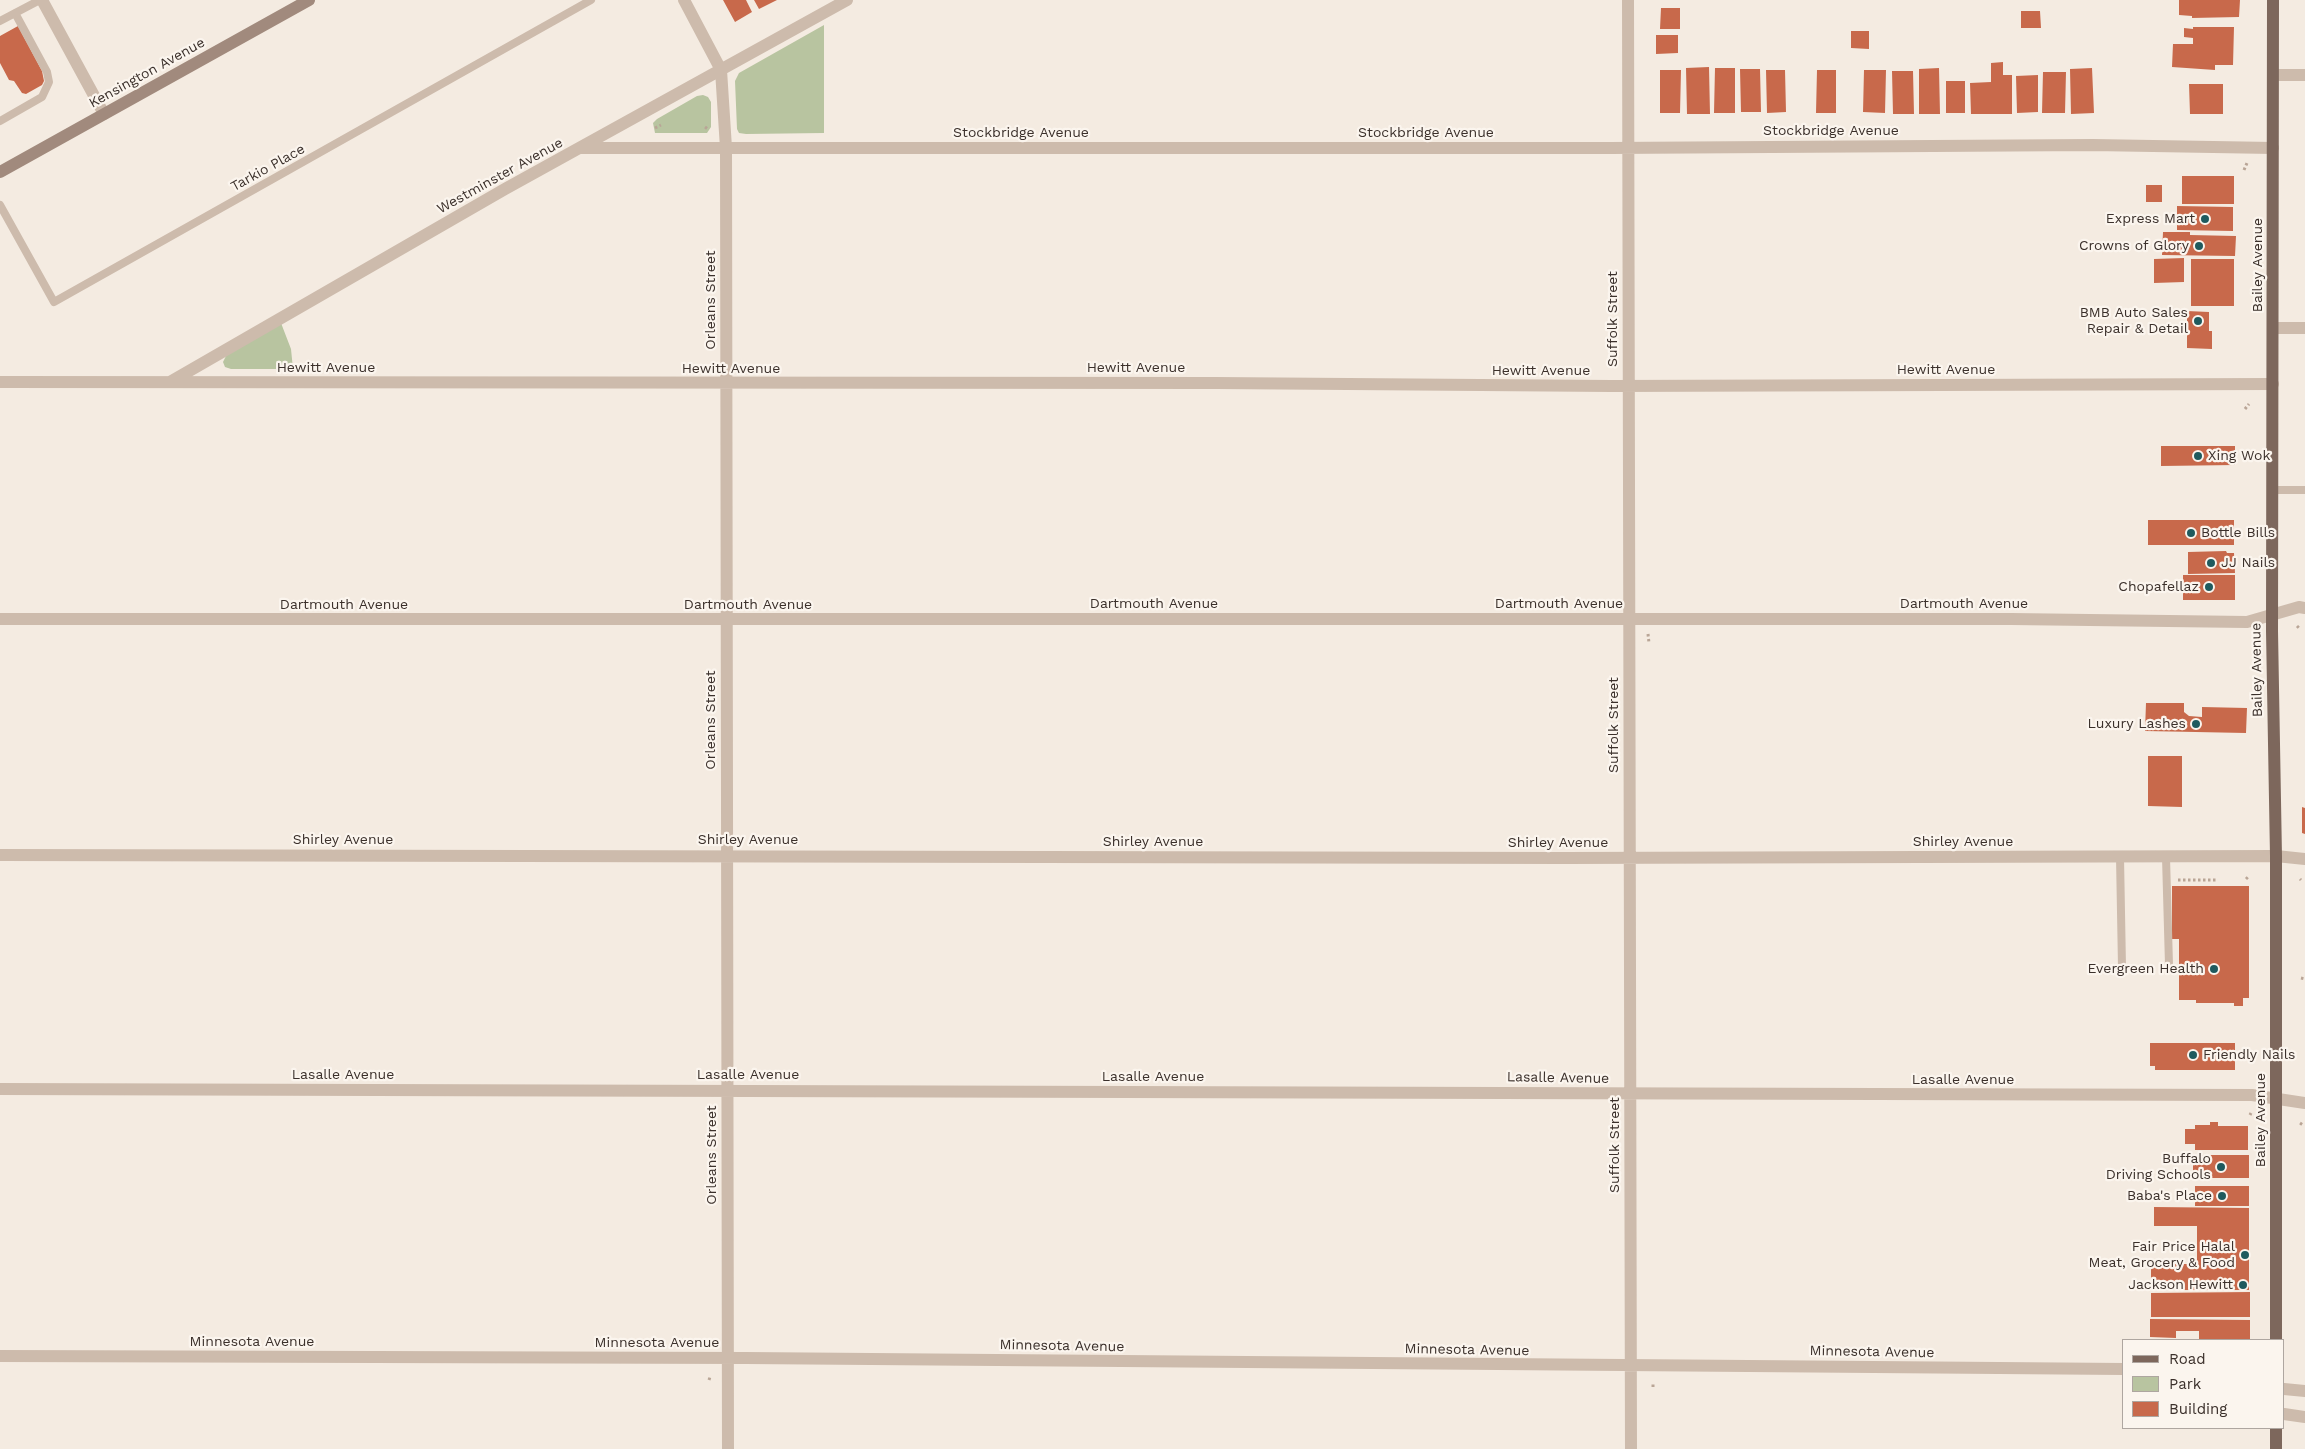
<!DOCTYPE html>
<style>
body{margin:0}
#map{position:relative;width:2305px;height:1449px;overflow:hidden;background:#f4ebe1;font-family:"Work Sans",sans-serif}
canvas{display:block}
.legend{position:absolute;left:2122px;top:1339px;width:162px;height:90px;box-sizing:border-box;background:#fbf5ee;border:1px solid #aea6a0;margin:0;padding:6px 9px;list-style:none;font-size:15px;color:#3b302b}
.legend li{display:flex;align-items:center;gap:10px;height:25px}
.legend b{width:25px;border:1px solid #aea6a0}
</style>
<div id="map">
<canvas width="2305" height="1449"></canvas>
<ul class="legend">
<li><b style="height:6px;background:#7d675c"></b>Road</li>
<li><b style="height:14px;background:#b8c4a0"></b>Park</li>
<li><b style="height:14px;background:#c8694b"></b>Building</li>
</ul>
</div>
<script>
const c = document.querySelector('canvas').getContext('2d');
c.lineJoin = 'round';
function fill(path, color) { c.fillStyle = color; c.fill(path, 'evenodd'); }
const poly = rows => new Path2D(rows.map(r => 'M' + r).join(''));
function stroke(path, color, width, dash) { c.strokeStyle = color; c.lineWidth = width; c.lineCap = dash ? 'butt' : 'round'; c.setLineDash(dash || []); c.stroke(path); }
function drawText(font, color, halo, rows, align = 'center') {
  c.font = font + ' "Work Sans",sans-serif'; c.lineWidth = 4.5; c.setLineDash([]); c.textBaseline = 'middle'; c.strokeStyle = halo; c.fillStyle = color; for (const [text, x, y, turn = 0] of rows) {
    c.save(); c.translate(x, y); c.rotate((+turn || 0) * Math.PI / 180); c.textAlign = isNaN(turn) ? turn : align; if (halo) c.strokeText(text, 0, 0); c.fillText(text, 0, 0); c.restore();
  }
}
fill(poly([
 [824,25,824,133,746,134,739,133,737,129,735,81,739,73],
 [703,95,708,97,711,102,711,127,707,133,655,133,653,123,657,119,697,96],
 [281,323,291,349,293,369,231,369,225,367,223,362,227,354]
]), '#b8c4a0');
fill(poly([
 [723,0,746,0,752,12,735,22],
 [754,0,777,0,759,9],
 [2179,0,2240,0,2239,17,2192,18,2192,16,2179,15],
 [1661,8,1680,8,1680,29,1660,29],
 [2021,11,2040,11,2041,28,2021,28],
 [18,26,42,71,44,81,42,85,26,94,22,93,14,81,9,80,0,63,0,36],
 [2193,27,2234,27,2233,65,2215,65,2215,70,2172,67,2173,44,2193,44,2193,38,2184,37,2184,28,2193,29],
 [1851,31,1869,31,1869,49,1851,48],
 [1656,35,1678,35,1678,53,1656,54],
 [2003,62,2003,75,2012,75,2012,114,1971,114,1970,83,1991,82,1991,63],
 [1709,67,1710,114,1687,114,1686,68],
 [1715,68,1735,68,1735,113,1714,113],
 [1939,68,1940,114,1919,114,1919,69],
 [2092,68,2094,113,2071,114,2070,69],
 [1740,69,1760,69,1761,112,1741,112],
 [1660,70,1681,70,1680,113,1660,113],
 [1766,70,1785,70,1786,112,1767,113],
 [1817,70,1836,70,1836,113,1816,113],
 [1864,70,1886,70,1885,113,1863,112],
 [1892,71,1913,71,1914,114,1893,114],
 [2043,72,2066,72,2065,113,2042,113],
 [2038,75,2038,112,2017,113,2016,76],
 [1946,81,1965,81,1965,113,1946,113],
 [2189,84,2223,84,2223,114,2190,114],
 [2182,176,2234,176,2234,204,2182,204],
 [2146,185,2162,185,2162,202,2146,202],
 [2177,206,2233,207,2233,231,2177,230],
 [2163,232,2190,232,2190,235,2236,236,2235,256,2162,255],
 [2184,258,2184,282,2154,283,2154,259],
 [2191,259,2234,259,2234,306,2191,306],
 [2187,311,2209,312,2209,331,2212,331,2212,349,2187,348],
 [2161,446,2235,446,2235,465,2161,466],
 [2148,520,2234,520,2234,545,2148,545],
 [2226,551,2227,553,2234,553,2235,573,2188,574,2188,552],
 [2183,575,2235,575,2235,600,2183,600],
 [2146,703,2184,703,2184,712,2189,716,2202,717,2202,707,2247,708,2246,733,2145,731],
 [2148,756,2182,756,2182,807,2148,806],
 [2302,807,2305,808,2305,834,2302,833],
 [2172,886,2249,886,2249,998,2243,998,2243,1006,2234,1006,2234,1003,2196,1003,2196,1000,2179,1000,2179,939,2172,939],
 [2150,1043,2235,1043,2235,1070,2155,1070,2155,1066,2150,1066],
 [2210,1122,2218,1122,2218,1126,2248,1126,2248,1150,2195,1150,2195,1144,2185,1144,2185,1129,2195,1129,2195,1125,2210,1125],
 [2193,1155,2249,1155,2249,1178,2193,1178],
 [2195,1186,2249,1186,2249,1206,2195,1206],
 [2154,1207,2249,1208,2249,1290,2151,1290,2151,1264,2208,1264,2197,1264,2197,1226,2154,1226],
 [2250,1292,2250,1317,2151,1317,2151,1293],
 [2150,1319,2250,1320,2250,1340,2199,1340,2199,1331,2176,1331,2176,1338,2150,1337]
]), '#c8694b');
stroke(poly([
 [705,127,709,130],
 [655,128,661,125],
 [2244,170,2247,163],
 [2245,409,2249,404],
 [2297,626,2300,629],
 [1648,634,1649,643],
 [706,836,708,838],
 [2246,879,2249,876],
 [2300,879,2301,880],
 [2178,880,2217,880],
 [2301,978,2305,979],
 [2250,1115,2251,1113],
 [2300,1123,2303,1125],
 [709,1380,710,1377],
 [1653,1387,1653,1383]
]), '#b9a596', 3, [2.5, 2.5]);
stroke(poly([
 [0,21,40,0],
 [0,121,42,97,49,82,47,72,15,13],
 [0,205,54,302,591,0],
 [2272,490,2305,490],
 [2120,857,2122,967],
 [2166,857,2169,965]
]), '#cdbbac', 8);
stroke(poly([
 [42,0,104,114],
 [684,0,721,70,726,148,728,1449],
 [1628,0,1631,1449],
 [2273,75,2305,75],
 [579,148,1610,148,2093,145,2273,148],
 [2273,328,2305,328],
 [0,382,1216,383,1612,386,2273,384],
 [170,382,505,189,847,0],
 [0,619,2011,619,2247,622,2299,607,2305,608],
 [0,855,1565,858,2276,856,2305,859],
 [0,1089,2252,1095,2305,1103],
 [0,1356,746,1358,2124,1369],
 [2284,1389,2305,1391],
 [2284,1414,2305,1417]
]), '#cdbbac', 12);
stroke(poly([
 [0,172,309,0]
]), '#a18a7d', 12);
stroke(poly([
 [2273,0,2272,631,2276,856,2276,1340],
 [2276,1428,2276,1449]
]), '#7d675c', 12);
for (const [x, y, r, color] of [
 [2205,219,5,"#1f5a5e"],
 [2199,246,5,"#1f5a5e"],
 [2198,321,5,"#1f5a5e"],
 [2198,456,5,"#1f5a5e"],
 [2191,533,5,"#1f5a5e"],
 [2211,563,5,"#1f5a5e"],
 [2209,587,5,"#1f5a5e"],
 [2196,724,5,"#1f5a5e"],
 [2214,969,5,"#1f5a5e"],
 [2193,1055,5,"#1f5a5e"],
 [2221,1167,5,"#1f5a5e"],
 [2222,1196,5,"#1f5a5e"],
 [2245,1255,5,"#1f5a5e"],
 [2243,1285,5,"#1f5a5e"]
]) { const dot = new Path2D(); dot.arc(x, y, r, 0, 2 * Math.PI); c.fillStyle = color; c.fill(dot); stroke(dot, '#fbf5ee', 2); }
drawText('14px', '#3b302b', '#fbf5ee', [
 ["Kensington Avenue",147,73,-29],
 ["Stockbridge Avenue",1831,131],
 ["Stockbridge Avenue",1021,133],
 ["Stockbridge Avenue",1426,133],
 ["Tarkio Place",268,168,-29],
 ["Westminster Avenue",500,176,-29],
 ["Bailey Avenue",2258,265,-90],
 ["Orleans Street",711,300,-90],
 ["Suffolk Street",1613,319,-90],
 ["Hewitt Avenue",326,368],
 ["Hewitt Avenue",1136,368],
 ["Hewitt Avenue",731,369],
 ["Hewitt Avenue",1946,370],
 ["Hewitt Avenue",1541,371],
 ["Dartmouth Avenue",1154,604],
 ["Dartmouth Avenue",1559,604],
 ["Dartmouth Avenue",1964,604],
 ["Dartmouth Avenue",344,605],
 ["Dartmouth Avenue",748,605],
 ["Bailey Avenue",2257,670,-91],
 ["Orleans Street",711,720,-90],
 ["Suffolk Street",1614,725,-90],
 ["Shirley Avenue",343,840],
 ["Shirley Avenue",748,840],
 ["Shirley Avenue",1153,842],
 ["Shirley Avenue",1963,842],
 ["Shirley Avenue",1558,843],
 ["Lasalle Avenue",343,1075],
 ["Lasalle Avenue",748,1075],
 ["Lasalle Avenue",1153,1077],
 ["Lasalle Avenue",1558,1078,1],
 ["Lasalle Avenue",1963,1080],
 ["Bailey Avenue",2261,1120,-90],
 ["Suffolk Street",1615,1145,-90],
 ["Orleans Street",712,1155,-90],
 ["Minnesota Avenue",252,1342],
 ["Minnesota Avenue",657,1343],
 ["Minnesota Avenue",1062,1346,1],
 ["Minnesota Avenue",1467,1350,1],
 ["Minnesota Avenue",1872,1352,1]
]);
drawText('14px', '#3b302b', '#fbf5ee', [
 ["Express Mart",2195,219],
 ["Crowns of Glory",2189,246],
 ["BMB Auto Sales",2188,313],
 ["Repair & Detail",2188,329],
 ["Xing Wok",2208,456,"left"],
 ["Bottle Bills",2201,533,"left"],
 ["JJ Nails",2221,563,"left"],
 ["Chopafellaz",2199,587],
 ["Luxury Lashes",2186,724],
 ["Evergreen Health",2204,969],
 ["Friendly Nails",2203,1055,"left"],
 ["Buffalo",2211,1159],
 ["Driving Schools",2211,1175],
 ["Baba's Place",2212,1196],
 ["Fair Price Halal",2235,1247],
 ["Meat, Grocery & Food",2235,1263],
 ["Jackson Hewitt",2233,1285]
], 'right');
</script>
